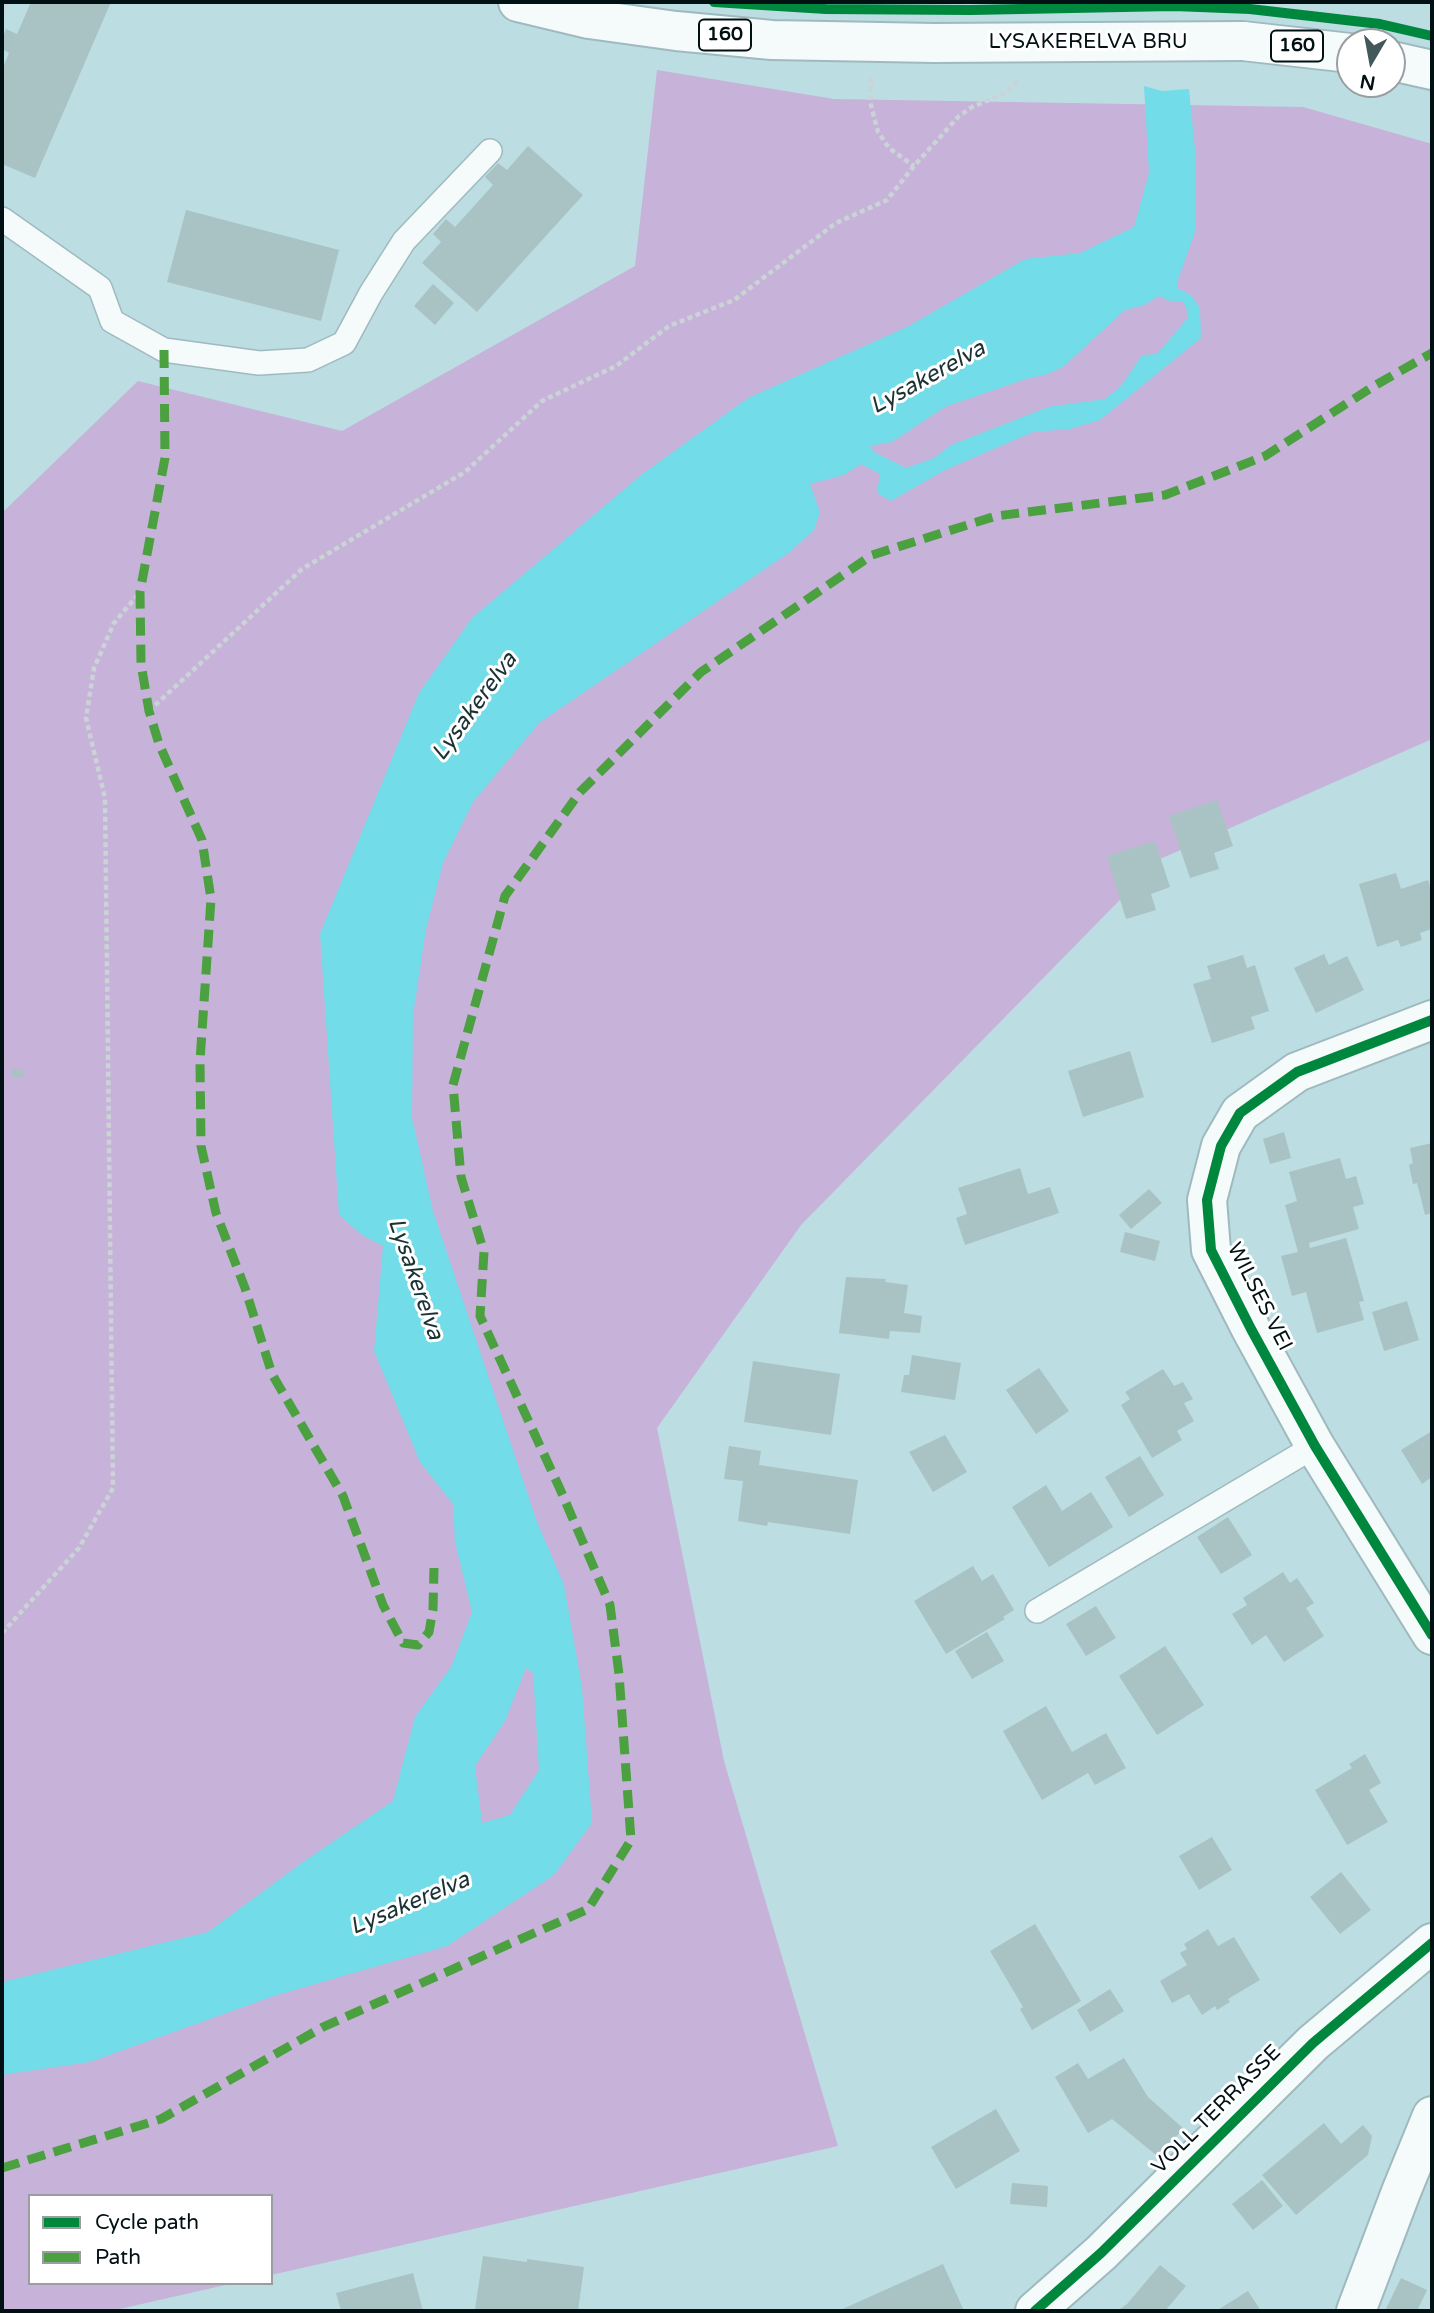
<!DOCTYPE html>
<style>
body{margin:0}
#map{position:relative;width:1434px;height:2313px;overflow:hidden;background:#bcdde2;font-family:"Varela Round",sans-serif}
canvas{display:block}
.frame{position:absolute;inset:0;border:4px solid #001013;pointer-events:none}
.legend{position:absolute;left:28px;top:2194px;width:245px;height:91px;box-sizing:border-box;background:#fff;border:2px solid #999fa1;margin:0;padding:9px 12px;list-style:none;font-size:21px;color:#001013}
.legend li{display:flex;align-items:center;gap:14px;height:35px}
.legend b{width:35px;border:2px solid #999fa1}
.north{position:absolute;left:1336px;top:28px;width:70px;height:70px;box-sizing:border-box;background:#fff;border:2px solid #999fa1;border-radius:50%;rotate:190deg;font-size:19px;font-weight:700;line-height:28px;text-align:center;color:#001013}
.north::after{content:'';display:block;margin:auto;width:24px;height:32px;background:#42585b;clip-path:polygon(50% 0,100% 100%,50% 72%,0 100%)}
</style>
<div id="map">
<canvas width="1434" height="2313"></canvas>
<div class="frame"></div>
<ul class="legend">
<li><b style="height:9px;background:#00873e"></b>Cycle path</li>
<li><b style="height:9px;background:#4ba03f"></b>Path</li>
</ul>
<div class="north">N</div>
</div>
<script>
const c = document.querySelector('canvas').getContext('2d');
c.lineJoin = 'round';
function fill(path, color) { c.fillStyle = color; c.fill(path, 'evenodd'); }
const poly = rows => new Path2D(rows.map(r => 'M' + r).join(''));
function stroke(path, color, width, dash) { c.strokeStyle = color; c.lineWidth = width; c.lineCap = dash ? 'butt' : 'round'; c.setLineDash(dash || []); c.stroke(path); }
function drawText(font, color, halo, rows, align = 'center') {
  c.font = font + ' "Varela Round",sans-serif'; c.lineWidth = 6; c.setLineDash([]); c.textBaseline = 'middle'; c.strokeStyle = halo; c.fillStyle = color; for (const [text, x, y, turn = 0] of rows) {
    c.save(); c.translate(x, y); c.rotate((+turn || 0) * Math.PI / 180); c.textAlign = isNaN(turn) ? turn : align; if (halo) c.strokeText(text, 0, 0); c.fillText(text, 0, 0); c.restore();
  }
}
fill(poly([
 [657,70,834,99,1303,107,1432,144,1432,739,1160,859,801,1225,657,1428,724,1761,838,2146,271,2275,271,2196,30,2196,30,2283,234,2283,111,2311,2,2311,2,513,138,381,342,431,635,266]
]), '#c7b2d9');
fill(poly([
 [1144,86,1162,91,1189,89,1195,150,1196,229,1178,280,1177,288,1191,295,1200,308,1201,338,1100,420,1070,429,1033,432,943,471,891,501,877,493,880,474,861,464,844,475,810,484,820,512,814,530,790,552,539,723,473,802,443,863,426,929,413,1015,412,1118,433,1211,537,1522,564,1585,582,1687,592,1823,554,1875,447,1946,274,1996,90,2062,2,2075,2,1982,208,1932,303,1862,393,1801,415,1717,451,1667,472,1612,455,1542,453,1504,420,1462,374,1351,383,1246,362,1235,339,1215,320,934,419,693,472,618,641,475,748,398,907,327,1025,259,1080,253,1134,227,1149,173],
 [1159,296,1172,302,1183,301,1188,313,1187,319,1157,354,1142,355,1121,386,1105,399,1048,407,951,445,934,458,906,468,874,452,870,446,892,442,945,407,1026,379,1048,374,1063,367,1125,310,1144,305],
 [526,1668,533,1673,539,1770,510,1815,482,1823,475,1766,505,1721]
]), '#72dce8');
fill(poly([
 [31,2,111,2,35,178,2,164,2,70,9,53,2,49,2,40,6,29,17,34],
 [528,146,583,195,477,312,422,263,441,242,433,234,446,219,455,227,493,185,485,177,498,163,507,170],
 [186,210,339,250,321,321,167,282],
 [433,284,454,303,435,325,414,306],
 [1217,800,1233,846,1214,853,1219,869,1190,878,1169,816],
 [1155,841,1170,887,1151,894,1156,910,1126,919,1107,856],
 [1396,873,1401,889,1428,880,1432,892,1432,929,1420,933,1422,940,1401,947,1398,940,1377,947,1359,884],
 [1324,954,1329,965,1347,956,1364,990,1316,1013,1294,968],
 [1243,955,1247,968,1255,965,1269,1011,1251,1017,1255,1029,1212,1043,1193,984,1211,979,1207,966],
 [1130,1051,1144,1097,1083,1117,1068,1071],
 [12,1069,24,1069,23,1078,11,1077],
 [1284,1132,1291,1158,1270,1164,1263,1139],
 [1432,1143,1432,1213,1425,1215,1417,1183,1413,1184,1409,1165,1413,1163,1410,1148],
 [1340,1158,1346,1179,1356,1176,1364,1204,1353,1207,1359,1229,1309,1243,1310,1248,1346,1238,1364,1301,1359,1302,1364,1320,1317,1333,1306,1292,1292,1296,1281,1256,1298,1252,1285,1205,1297,1201,1289,1172],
 [1020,1168,1028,1194,1050,1187,1059,1213,965,1245,956,1218,967,1214,958,1188],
 [1149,1189,1162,1203,1131,1229,1119,1215],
 [1125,1232,1160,1241,1155,1261,1120,1252],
 [846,1277,886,1279,885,1282,908,1285,904,1313,922,1316,920,1333,890,1331,889,1339,839,1333],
 [1407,1301,1419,1340,1384,1351,1372,1312],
 [912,1355,961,1363,955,1400,901,1392,904,1375,909,1375],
 [753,1361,840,1374,831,1435,744,1422],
 [1039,1368,1069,1411,1036,1434,1006,1390],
 [1163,1369,1174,1386,1183,1382,1193,1399,1184,1403,1194,1421,1177,1431,1182,1440,1152,1458,1121,1405,1130,1399,1125,1392],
 [1432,1431,1432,1477,1422,1484,1401,1450],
 [945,1435,967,1472,933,1492,909,1452],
 [729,1446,761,1451,759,1465,858,1480,850,1534,768,1522,767,1526,738,1521,743,1481,724,1479],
 [1140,1456,1164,1495,1129,1517,1105,1477],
 [1046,1485,1062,1511,1091,1492,1113,1527,1049,1567,1012,1507],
 [1228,1517,1252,1555,1221,1574,1197,1537],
 [973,1566,982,1581,993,1574,1014,1610,1003,1617,1005,1619,946,1654,914,1601],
 [1283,1572,1290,1583,1297,1578,1314,1603,1306,1608,1324,1636,1284,1662,1266,1635,1252,1645,1232,1614,1247,1605,1243,1598],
 [1096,1606,1116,1638,1086,1656,1066,1624],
 [987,1632,1004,1661,972,1679,955,1651],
 [1165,1646,1204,1705,1157,1735,1119,1676],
 [1046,1706,1072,1752,1106,1733,1126,1768,1095,1785,1088,1773,1042,1800,1003,1731],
 [1365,1754,1381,1783,1369,1790,1388,1822,1347,1845,1315,1790,1352,1768,1349,1764],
 [1212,1837,1232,1870,1199,1890,1179,1856],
 [1341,1872,1371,1910,1340,1934,1310,1897],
 [1035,1924,1081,2001,1032,2030,1020,2009,1023,2007,990,1951],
 [1208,1929,1218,1946,1234,1937,1260,1980,1228,1999,1230,2002,1217,2010,1215,2006,1202,2015,1189,1994,1172,2003,1160,1981,1187,1965,1180,1953,1187,1949,1184,1944],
 [1110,1989,1124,2011,1090,2032,1077,2010],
 [1124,2058,1148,2097,1184,2129,1156,2155,1112,2119,1088,2133,1055,2077,1078,2063,1088,2079],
 [996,2109,1020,2151,956,2189,931,2147],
 [1324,2123,1341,2144,1363,2125,1372,2136,1368,2155,1296,2215,1262,2175],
 [1262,2180,1283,2206,1253,2230,1232,2204],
 [1012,2183,1048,2186,1047,2207,1010,2204],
 [483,2256,527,2262,527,2259,584,2267,578,2311,494,2311,475,2309],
 [943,2264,964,2311,838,2311],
 [1160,2265,1186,2286,1165,2311,1117,2311,1127,2304],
 [413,2273,423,2311,341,2311,336,2293],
 [1401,2278,1427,2290,1417,2311,1385,2311],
 [1248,2291,1261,2311,1216,2311]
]), '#a9c3c4');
const lane = poly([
 [2,219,100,288,112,321,164,350,259,363,308,360,344,343,371,293,404,241,490,151],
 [1037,1611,1315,1446]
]);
const street = poly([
 [1432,1020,1297,1072,1240,1113,1221,1146,1207,1200,1211,1250,1251,1329,1315,1446,1432,1635],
 [1035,2311,1101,2253,1313,2043,1432,1943],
 [1356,2311,1401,2192,1432,2116]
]);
const primary = poly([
 [518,2,589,19,676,31,772,40,934,43],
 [1243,41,1350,53],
 [1392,61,1432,70]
]);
stroke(lane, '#9fbabe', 26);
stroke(street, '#9fbabe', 42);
stroke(primary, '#9fbabe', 42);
stroke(poly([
 [2,15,7,2],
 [871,78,870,101,878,132,889,148,914,166],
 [149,711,302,569,465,472,542,401,616,366,669,326,734,300,836,223,887,200,914,166,959,116,972,107,1001,95,1018,81],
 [2,1633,79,1548,113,1488,105,798,86,718,94,668,114,623,140,592]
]), '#cad4d6', 4.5, [5, 3.5]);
stroke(lane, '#f5fafb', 23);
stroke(street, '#f5fafb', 38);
stroke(primary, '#f5fafb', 38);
const primaryBridge = poly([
 [934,43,1243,41]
]);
stroke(primaryBridge, '#9fbabe', 42, []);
stroke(primaryBridge, '#f5fafb', 38);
stroke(poly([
 [164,350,165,458,140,592,141,664,149,711,159,744,202,840,211,899,200,1061,201,1146,216,1213,245,1288,272,1374,343,1496,383,1605,403,1643,418,1645,429,1632,433,1609,434,1568],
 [2,2168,161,2119,323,2027,588,1909,631,1840,619,1674,610,1605,560,1489,480,1316,484,1252,461,1177,453,1085,505,896,580,792,701,672,872,555,996,516,1165,495,1265,456,1374,386,1432,353]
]), '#4ba03f', 9, [18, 9]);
stroke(poly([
 [714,2,826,9,970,10,1174,6,1250,9,1380,24,1432,36],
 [1432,1020,1297,1072,1240,1113,1221,1146,1207,1200,1211,1250,1251,1329,1315,1446,1432,1635],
 [1035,2311,1101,2253,1313,2043,1432,1943]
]), '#00873e', 10);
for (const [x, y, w] of [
 [725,35,52],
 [1297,46,52]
]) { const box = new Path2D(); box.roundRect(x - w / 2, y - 15.5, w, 31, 5); c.fillStyle = '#fff'; c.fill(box); stroke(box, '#001013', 2); }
drawText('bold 19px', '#001013', null, [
 ["160",725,35],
 ["160",1297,46]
]);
drawText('21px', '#001013', '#fff', [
 ["LYSAKERELVA BRU",1088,42],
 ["WILSES VEI",1259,1297,63],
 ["VOLL TERRASSE",1217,2110,-45]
]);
drawText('italic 23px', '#1b3235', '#fff', [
 ["Lysakerelva",928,378,-29],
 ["Lysakerelva",475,707,-54],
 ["Lysakerelva",415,1279,71],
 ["Lysakerelva",410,1904,-23]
]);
</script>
